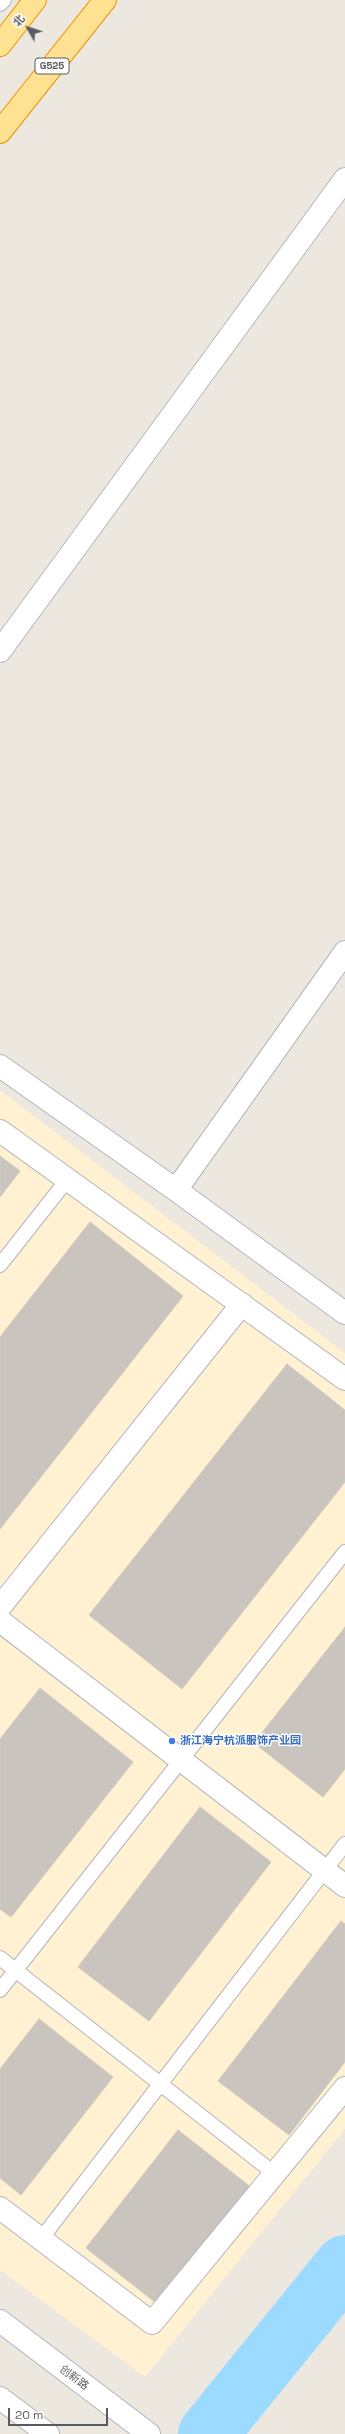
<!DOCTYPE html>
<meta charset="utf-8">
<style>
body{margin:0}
#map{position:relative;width:345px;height:2434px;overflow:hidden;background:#ece8df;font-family:"Space Grotesk","Noto Sans SC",sans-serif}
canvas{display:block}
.north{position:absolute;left:8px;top:8px;width:40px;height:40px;-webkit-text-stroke:3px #fff;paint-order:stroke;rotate:309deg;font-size:11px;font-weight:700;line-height:16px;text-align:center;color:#585c61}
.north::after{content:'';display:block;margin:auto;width:14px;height:18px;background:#585c61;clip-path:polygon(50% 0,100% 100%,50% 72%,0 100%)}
.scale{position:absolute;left:8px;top:2408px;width:100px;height:18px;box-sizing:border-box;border:2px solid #585c61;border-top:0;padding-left:5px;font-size:12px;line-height:14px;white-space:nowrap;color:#585c61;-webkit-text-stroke:3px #fff;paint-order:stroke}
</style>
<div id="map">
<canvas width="345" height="2434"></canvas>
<div class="north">北</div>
<div class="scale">20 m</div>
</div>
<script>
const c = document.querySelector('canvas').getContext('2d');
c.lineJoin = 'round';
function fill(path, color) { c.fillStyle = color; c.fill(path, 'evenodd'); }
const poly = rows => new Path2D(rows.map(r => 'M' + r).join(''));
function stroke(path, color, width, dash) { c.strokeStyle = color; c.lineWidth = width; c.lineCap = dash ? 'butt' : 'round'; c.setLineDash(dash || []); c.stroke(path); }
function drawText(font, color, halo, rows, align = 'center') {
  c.font = font + ' "Space Grotesk","Noto Sans SC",sans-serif'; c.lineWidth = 3; c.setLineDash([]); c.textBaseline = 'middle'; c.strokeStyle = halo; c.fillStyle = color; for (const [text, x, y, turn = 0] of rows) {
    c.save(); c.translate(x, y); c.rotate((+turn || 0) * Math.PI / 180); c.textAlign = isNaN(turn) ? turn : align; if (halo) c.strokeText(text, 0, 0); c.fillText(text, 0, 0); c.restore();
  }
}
fill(poly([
 [0,1090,345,1353,345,2129,145,2377,0,2270]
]), '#fff1d1');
stroke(poly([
 [208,2434,345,2265]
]), '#9cdaff', 60);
const building = poly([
 [0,1156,20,1171,0,1197,0,1156],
 [90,1222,183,1296,0,1529,0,1337,90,1222],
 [287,1364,345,1410,345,1482,182,1689,89,1615,287,1364],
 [345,1627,345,1769,323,1797,254,1743,345,1627],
 [40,1688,133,1762,11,1917,0,1909,0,1739,40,1688],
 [200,1807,271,1862,149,2021,78,1967,200,1807],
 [341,1921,345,1924,345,2062,289,2135,218,2081,341,1921],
 [39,2019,113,2077,21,2195,0,2178,0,2069,39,2019],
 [178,2130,252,2188,160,2306,86,2248,178,2130]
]);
fill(building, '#c9c5be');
stroke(building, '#d1c9bd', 1);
const service = poly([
 [0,4,4,0],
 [0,1265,67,1180],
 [0,1958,275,2174],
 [0,1990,345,1552],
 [41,2239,345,1844]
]);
const minor = poly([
 [0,651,345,179],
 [0,1066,176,1190,345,1313],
 [0,1131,345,1379],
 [176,1190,345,952],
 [0,1607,242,1304],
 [0,1621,345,1886],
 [0,2208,152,2323,345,2088],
 [0,2321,149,2434],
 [0,2398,48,2434]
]);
const trunk = poly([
 [0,45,35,0],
 [0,132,105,0]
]);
stroke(service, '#b2b6bb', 16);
stroke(minor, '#b2b6bb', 24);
stroke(trunk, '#eb9300', 24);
stroke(service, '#fff', 14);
stroke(minor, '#fff', 22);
stroke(trunk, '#ffe192', 22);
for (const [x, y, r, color] of [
 [172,1741,4,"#3f7fe0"]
]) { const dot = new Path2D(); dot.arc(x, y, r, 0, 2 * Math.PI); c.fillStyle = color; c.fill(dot); stroke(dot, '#fff', 1.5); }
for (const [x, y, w] of [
 [52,66,34]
]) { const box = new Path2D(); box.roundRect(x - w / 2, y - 8, w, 16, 3); c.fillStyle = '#fff'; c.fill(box); stroke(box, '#585c61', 1); }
drawText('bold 10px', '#585c61', null, [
 ["G525",52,66]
]);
drawText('bold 11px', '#366cbe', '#fff', [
 ["浙江海宁杭派服饰产业园",180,1741]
], 'left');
drawText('11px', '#585c61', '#fff', [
 ["创新路",74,2378,37]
]);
</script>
